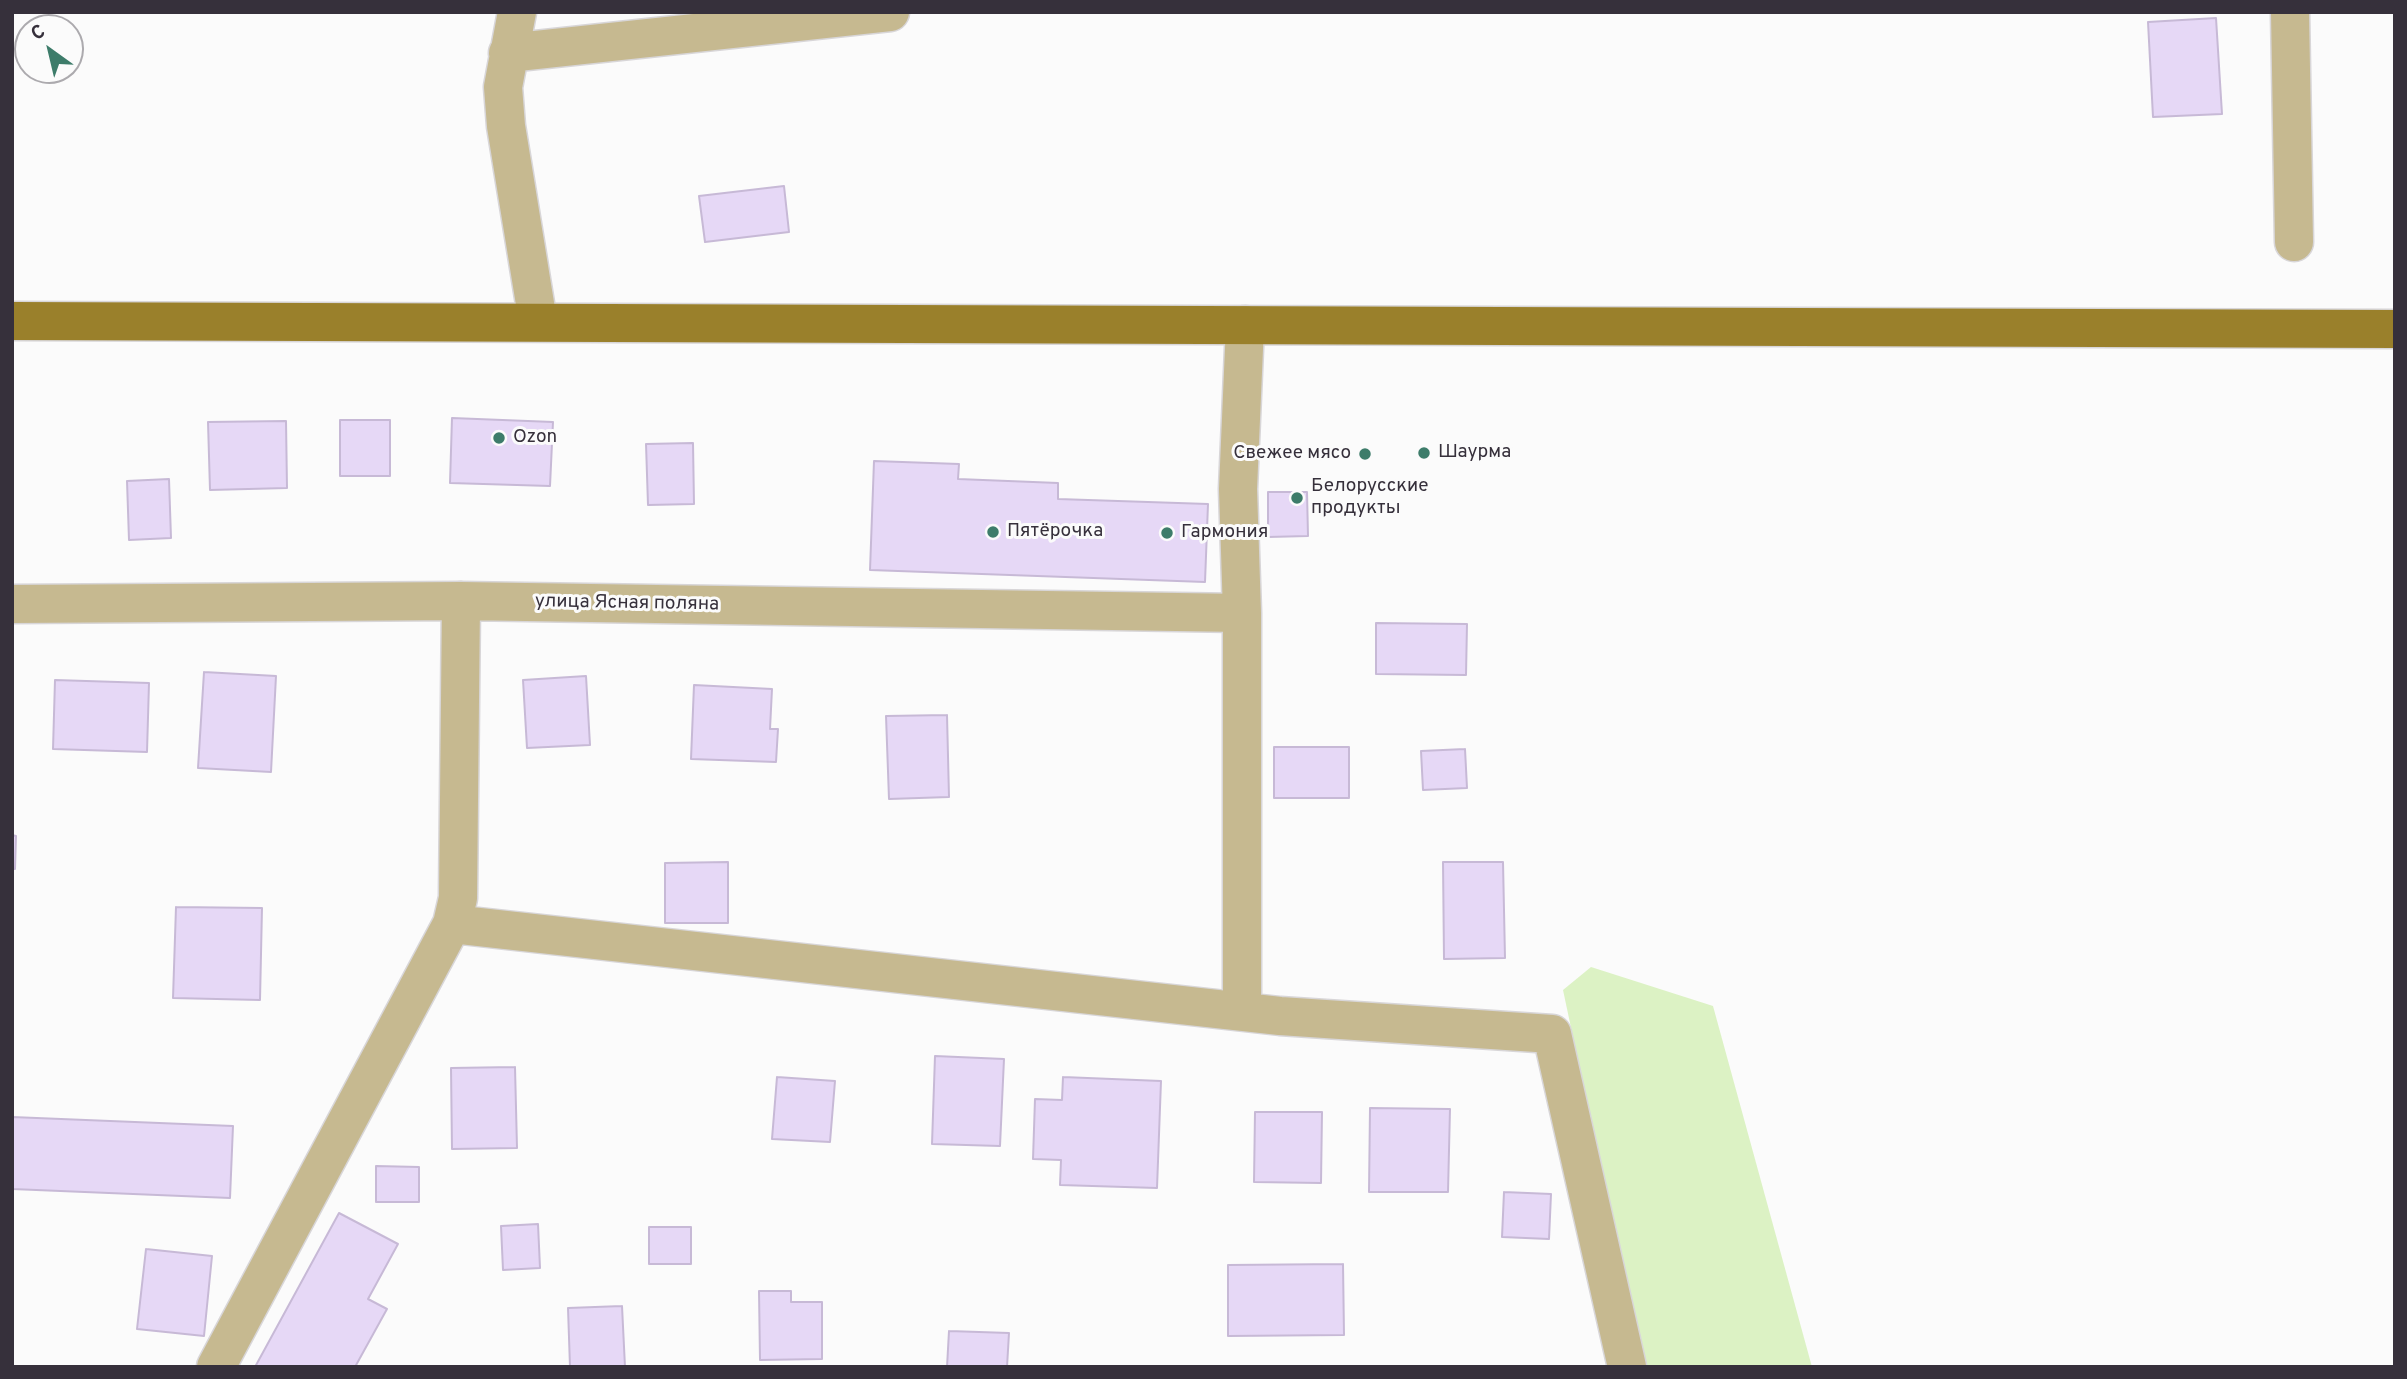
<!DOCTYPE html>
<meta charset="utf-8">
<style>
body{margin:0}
#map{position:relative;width:2407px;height:1379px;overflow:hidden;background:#fbfbfb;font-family:Overpass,sans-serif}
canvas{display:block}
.frame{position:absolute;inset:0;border:14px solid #36303b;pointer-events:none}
.north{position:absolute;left:14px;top:14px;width:70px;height:70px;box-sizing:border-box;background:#fbfbfb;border:2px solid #acaaae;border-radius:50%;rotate:326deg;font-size:19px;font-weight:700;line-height:28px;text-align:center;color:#36303b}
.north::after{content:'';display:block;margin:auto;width:24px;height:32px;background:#3d7c6a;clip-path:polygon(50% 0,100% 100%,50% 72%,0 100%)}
</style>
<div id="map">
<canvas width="2407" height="1379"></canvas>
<div class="frame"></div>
<div class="north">С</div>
</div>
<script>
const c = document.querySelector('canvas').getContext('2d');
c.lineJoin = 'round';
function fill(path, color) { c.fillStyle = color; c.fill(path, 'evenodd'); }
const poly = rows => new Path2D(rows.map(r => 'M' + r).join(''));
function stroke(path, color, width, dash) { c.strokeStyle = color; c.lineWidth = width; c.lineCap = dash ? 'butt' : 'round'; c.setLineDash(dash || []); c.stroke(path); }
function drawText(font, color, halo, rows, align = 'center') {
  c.font = font + ' Overpass,sans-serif'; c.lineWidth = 6; c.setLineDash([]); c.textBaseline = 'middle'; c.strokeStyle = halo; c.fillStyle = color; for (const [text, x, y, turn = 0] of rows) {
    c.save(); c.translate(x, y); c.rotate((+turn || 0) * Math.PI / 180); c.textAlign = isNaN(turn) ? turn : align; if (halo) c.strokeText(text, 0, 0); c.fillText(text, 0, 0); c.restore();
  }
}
fill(poly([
 [1591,967,1713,1006,1812,1367,1643,1367,1563,990]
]), '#dcf2c4');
const building = poly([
 [2216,18,2222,114,2153,117,2148,22,2216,18],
 [784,186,789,232,705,242,699,196,784,186],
 [452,418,553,422,550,486,450,483,452,418],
 [340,420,390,420,390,476,340,476,340,420],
 [286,421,287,488,210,490,208,422,286,421],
 [693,443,694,504,648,505,646,444,693,443],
 [874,461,959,464,958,479,1058,483,1058,499,1208,504,1205,582,870,570,874,461],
 [169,479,171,538,129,540,127,481,169,479],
 [1268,492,1307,492,1308,536,1268,537,1268,492],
 [1376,623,1467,624,1466,675,1376,674,1376,623],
 [204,672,276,676,271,772,198,768,204,672],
 [586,676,590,745,527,748,523,680,586,676],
 [55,680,149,683,147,752,53,749,55,680],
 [694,685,772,689,770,729,778,729,776,762,691,759,694,685],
 [947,715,949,797,889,799,886,716,947,715],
 [1274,747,1349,747,1349,798,1274,798,1274,747],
 [1465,749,1467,788,1423,790,1421,751,1465,749],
 [12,835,16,836,15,869,12,869,12,835],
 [728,862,728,923,665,923,665,863,728,862],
 [1443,862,1503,862,1505,958,1444,959,1443,862],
 [176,907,262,908,260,1000,173,998,176,907],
 [935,1056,1004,1059,1000,1146,932,1144,935,1056],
 [515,1067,517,1148,452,1149,451,1068,515,1067],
 [777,1077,835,1081,830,1142,772,1139,777,1077],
 [1063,1077,1161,1081,1157,1188,1060,1185,1061,1160,1033,1159,1035,1099,1062,1100,1063,1077],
 [1370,1108,1450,1109,1448,1192,1369,1192,1370,1108],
 [1255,1112,1322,1112,1321,1183,1254,1182,1255,1112],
 [12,1117,233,1126,230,1198,12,1189,12,1117],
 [376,1166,419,1167,419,1202,376,1202,376,1166],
 [1504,1192,1551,1194,1549,1239,1502,1237,1504,1192],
 [339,1213,398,1244,368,1299,387,1309,355,1367,255,1367,339,1213],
 [538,1224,540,1268,503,1270,501,1226,538,1224],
 [649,1227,691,1227,691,1264,649,1264,649,1227],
 [146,1249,212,1256,204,1336,137,1329,146,1249],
 [1343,1264,1344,1335,1228,1336,1228,1265,1343,1264],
 [759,1291,791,1291,791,1302,822,1302,822,1359,760,1360,759,1291],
 [622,1306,625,1367,570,1367,568,1308,622,1306],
 [949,1331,1009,1333,1007,1367,947,1367,949,1331]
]);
fill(building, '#e6d8f6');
stroke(building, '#c7b9d6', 2);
const minor = poly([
 [517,12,503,87,506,126,538,322],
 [2290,12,2294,242],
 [508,53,890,12],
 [12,604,461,601,1242,613],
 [452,924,1280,1016,1552,1034,1627,1367],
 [1242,1011,1242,613,1238,489,1245,325],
 [216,1367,452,924,458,898,461,601]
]);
const major = poly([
 [12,321,2395,329]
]);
stroke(minor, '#d8d6d8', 41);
stroke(major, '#d8d6d8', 41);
stroke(minor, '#c6b990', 38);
stroke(major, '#9a802b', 38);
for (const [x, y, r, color] of [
 [499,438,7,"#3d7c6a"],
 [1424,453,7,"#3d7c6a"],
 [1365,454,7,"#3d7c6a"],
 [1297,498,7,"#3d7c6a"],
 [993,532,7,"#3d7c6a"],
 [1167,533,7,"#3d7c6a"]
]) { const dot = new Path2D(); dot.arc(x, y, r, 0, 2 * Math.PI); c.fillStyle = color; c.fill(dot); stroke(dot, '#fbfbfb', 2.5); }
drawText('19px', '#36303b', '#fbfbfb', [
 ["Ozon",513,438],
 ["Шаурма",1438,453],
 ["Свежее мясо",1351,454,"right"],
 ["Белорусские",1311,487],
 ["продукты",1311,509],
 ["Пятёрочка",1007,532],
 ["Гармония",1181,533]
], 'left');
drawText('19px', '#36303b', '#fbfbfb', [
 ["улица Ясная поляна",627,604,1]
]);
</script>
